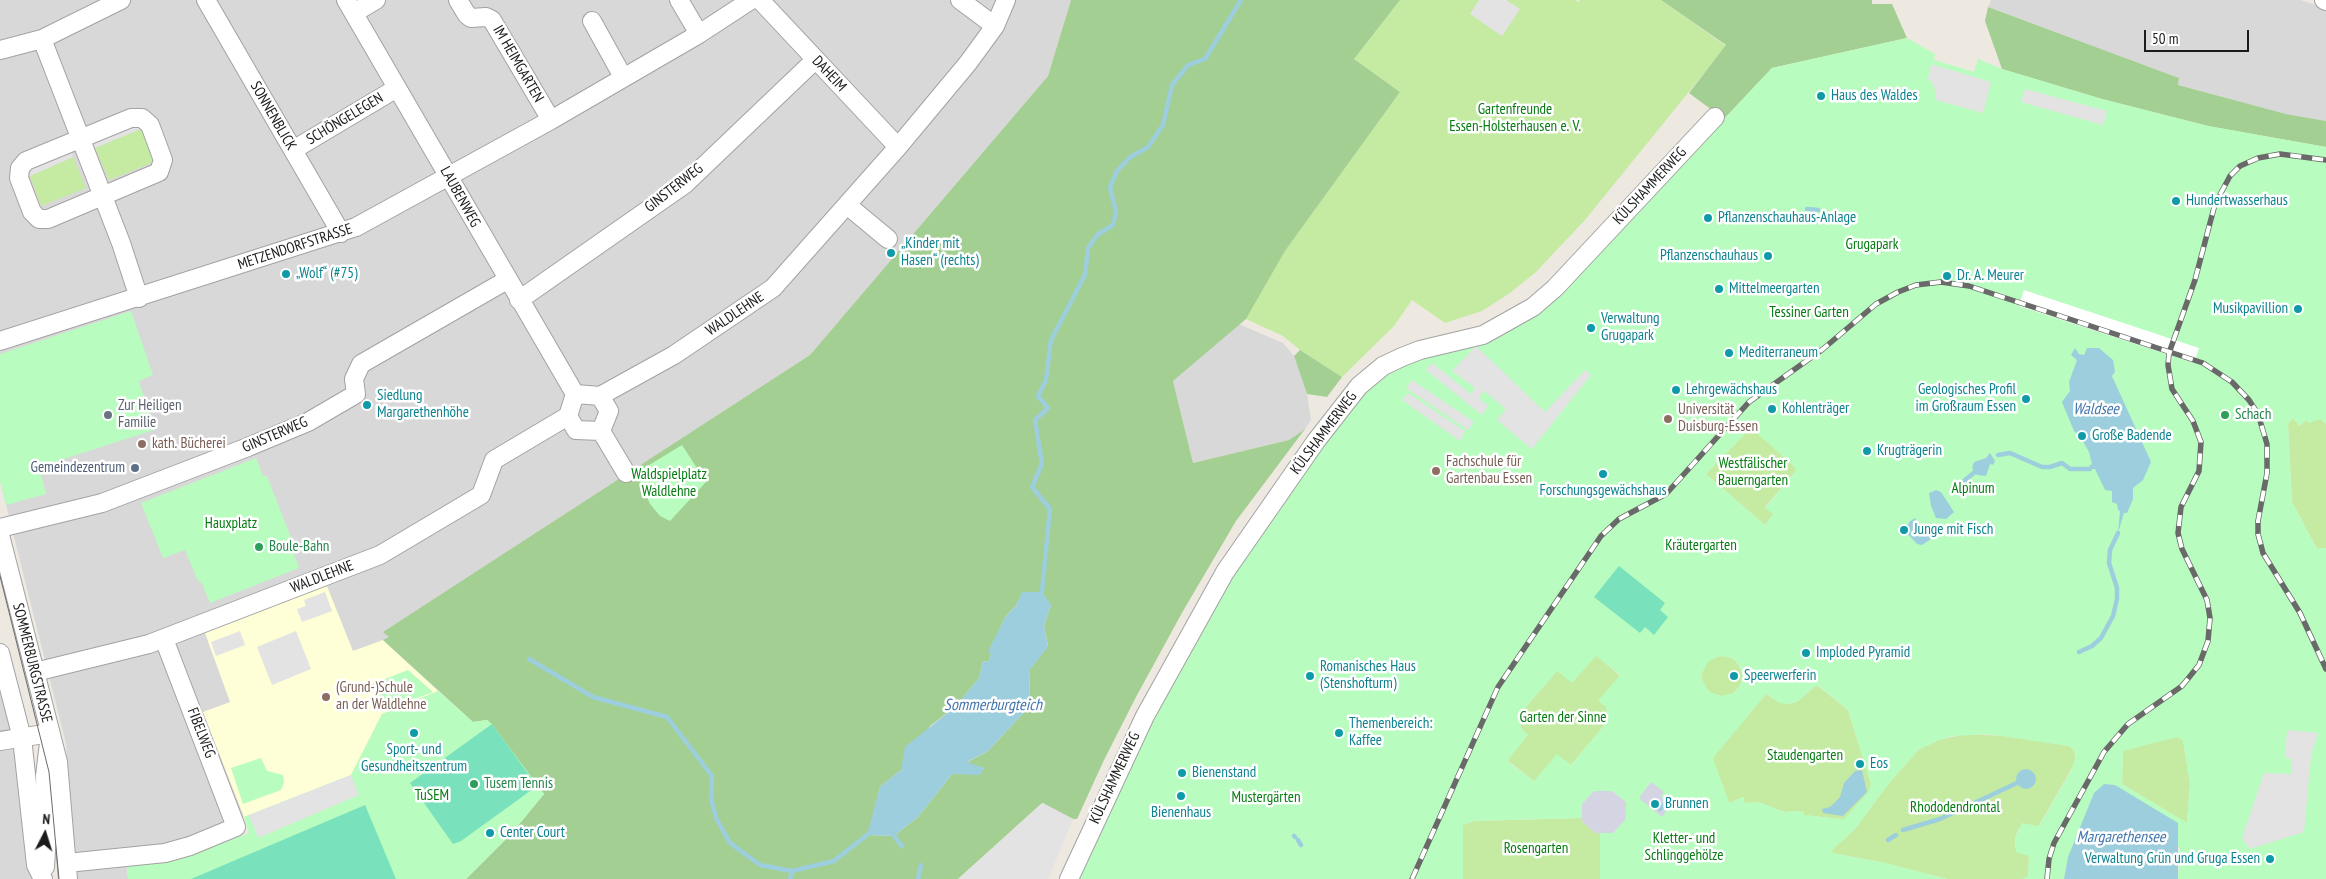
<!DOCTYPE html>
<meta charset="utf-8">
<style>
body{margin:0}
#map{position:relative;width:2326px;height:879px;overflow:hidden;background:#ede9e0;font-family:"PT Sans Narrow",sans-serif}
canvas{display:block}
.north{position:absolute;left:20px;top:809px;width:50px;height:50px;-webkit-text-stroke:4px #fff;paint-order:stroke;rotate:5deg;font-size:14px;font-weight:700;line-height:20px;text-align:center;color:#1b1b1b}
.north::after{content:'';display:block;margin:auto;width:18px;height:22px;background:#1b1b1b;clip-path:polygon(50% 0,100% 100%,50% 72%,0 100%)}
.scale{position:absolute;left:2144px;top:30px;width:105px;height:22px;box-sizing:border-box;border:2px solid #1b1b1b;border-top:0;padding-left:6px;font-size:15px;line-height:18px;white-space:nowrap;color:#1b1b1b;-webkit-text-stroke:4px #fff;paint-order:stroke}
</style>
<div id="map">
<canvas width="2326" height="879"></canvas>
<div class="north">N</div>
<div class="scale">50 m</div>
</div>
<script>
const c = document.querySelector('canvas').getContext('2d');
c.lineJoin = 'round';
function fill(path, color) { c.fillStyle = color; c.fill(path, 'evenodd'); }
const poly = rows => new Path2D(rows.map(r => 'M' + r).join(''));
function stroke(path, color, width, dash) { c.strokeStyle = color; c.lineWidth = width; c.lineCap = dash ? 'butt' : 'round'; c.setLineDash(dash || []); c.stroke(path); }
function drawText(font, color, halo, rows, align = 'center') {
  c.font = font + ' "PT Sans Narrow",sans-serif'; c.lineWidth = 5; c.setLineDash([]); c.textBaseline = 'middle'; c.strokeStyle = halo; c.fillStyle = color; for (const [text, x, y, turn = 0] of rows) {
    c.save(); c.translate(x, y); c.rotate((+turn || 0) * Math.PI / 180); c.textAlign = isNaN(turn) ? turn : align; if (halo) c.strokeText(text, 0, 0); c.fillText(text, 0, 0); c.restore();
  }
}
fill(poly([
 [0,0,1071,0,1048,76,810,355,384,632,389,637,384,640,438,691,382,714,249,815,187,838,160,846,126,849,128,879,77,879,66,744,0,481],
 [1991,0,2300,0,2326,8,2326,121,2286,114,2178,85,2179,78,1988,7],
 [1239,324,1283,343,1294,356,1307,394,1311,420,1305,429,1289,440,1193,463,1173,381],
 [0,679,9,716,28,830,32,879,0,879]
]), '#d9d8d8');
fill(poly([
 [327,586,353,651,383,640,438,691,382,714,351,775,244,817,203,712,230,702,205,633]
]), '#feffd7');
fill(poly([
 [1400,0,1575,0,1579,2,1580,0,1661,0,1726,46,1585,220,1536,272,1510,293,1482,311,1445,323,1412,300,1394,326,1342,377,1300,350,1283,336,1246,319,1285,251,1400,92,1354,59],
 [143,128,157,161,109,180,95,148],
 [73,157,86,188,41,206,30,176],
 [2293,418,2299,426,2306,420,2320,419,2326,424,2326,548,2317,549,2292,502,2288,424],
 [1751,427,1796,468,1795,472,1765,507,1774,514,1765,525,1706,474],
 [1596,655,1620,676,1606,707,1608,721,1570,766,1534,781,1507,760,1528,735,1521,728,1519,715,1557,671],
 '1702 676a20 20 0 1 1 40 0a20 20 0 1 1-40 0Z',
 [1818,686,1848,710,1871,784,1870,791,1845,819,1840,819,1803,815,1799,811,1784,812,1759,802,1744,803,1744,797,1729,803,1712,758,1766,694,1773,699,1789,704,1797,702,1814,687],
 [1966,734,2008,736,2069,746,2074,750,2076,761,2038,827,2019,828,2015,838,2015,847,2029,856,2028,876,2023,879,1947,879,1885,863,1832,853,1831,851,1855,829,1886,787,1918,750,1939,740],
 [2177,736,2183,740,2190,784,2187,823,2122,784,2123,751],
 [1582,818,1582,821,1595,833,1600,833,1600,879,1463,879,1463,825,1474,821]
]), '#c5eba2');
fill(poly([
 [1071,0,1400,0,1354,59,1400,92,1285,251,1246,319,1173,381,1193,463,1289,440,1305,429,1236,521,1183,611,1136,697,1104,760,1077,819,1073,819,1042,803,958,879,466,879,511,834,544,794,487,720,473,722,383,640,389,637,383,632,810,355,1048,76],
 [1022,593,1051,605,1044,626,1048,646,1030,669,1029,707,988,751,966,763,984,768,980,774,952,774,918,817,894,836,868,835,880,787,901,770,930,726,956,706,979,678,983,661,988,662,991,655,989,651,1006,616,1016,606],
 [1661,0,1872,0,1872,4,1892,4,1907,38,1772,68,1724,119,1689,93,1726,45],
 [1988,7,2179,78,2178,85,2286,114,2326,121,2326,147,2208,126,2102,99,2002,69,1985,21],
 [1300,350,1342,377,1327,397,1307,394,1294,356]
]), '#a3cf92');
fill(poly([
 [1907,38,1935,54,1934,60,1974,72,1978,59,2002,69,2102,99,2208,126,2326,147,2326,424,2320,419,2309,423,2306,420,2299,426,2293,418,2288,424,2292,502,2317,549,2326,548,2326,879,2178,879,2180,848,2129,794,2115,785,2068,857,2064,879,2023,879,2028,876,2029,856,2016,852,2015,838,2022,823,2039,826,2071,771,2076,756,2074,750,2069,746,1987,734,1953,736,1939,740,1918,750,1886,787,1855,829,1831,851,1832,853,1885,863,1947,879,1600,879,1600,833,1613,833,1626,802,1612,791,1594,791,1582,804,1582,818,1474,821,1463,825,1463,879,1078,879,1157,709,1201,628,1241,562,1361,394,1409,360,1492,339,1640,208,1772,68],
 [1751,428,1796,468,1795,472,1765,508,1773,514,1765,525,1706,474],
 [1596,656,1620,675,1598,701,1606,707,1608,721,1571,765,1557,754,1534,781,1507,761,1528,735,1521,728,1519,715,1557,671,1572,683],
 [1719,656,1732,658,1741,667,1743,673,1740,686,1735,692,1723,696,1709,692,1702,680,1702,673,1708,662],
 [1819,686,1848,710,1871,784,1869,791,1844,819,1840,819,1804,815,1804,812,1799,811,1784,812,1759,802,1744,803,1743,797,1729,803,1713,758,1766,694,1780,703,1789,704,1797,702,1814,687],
 [2177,737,2183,740,2190,784,2187,823,2122,784,2123,751],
 [131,311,153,375,139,381,154,430,39,467,46,494,6,505,0,481,0,354],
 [682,445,706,482,670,521,660,516,650,504,636,473],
 [256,458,263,476,267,476,295,548,292,549,299,568,210,603,202,584,197,579,185,550,163,558,141,503],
 [408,670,433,692,382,712,372,684],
 [438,691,473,722,487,720,492,724,544,794,511,834,466,879,128,879,127,867,183,858,249,833,244,817,351,775,382,714],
 [261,758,267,771,283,775,284,782,281,790,243,804,231,768]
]), '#b9fcbf');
fill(poly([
 [1619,566,1665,603,1660,610,1668,617,1654,635,1645,627,1640,633,1594,597],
 [492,724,537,786,461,841,453,844,410,783],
 [365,805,396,879,191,879]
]), '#79e1bb');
fill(poly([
 [1479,0,1506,0,1520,9,1502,36,1470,14],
 [1931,64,1991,82,1983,113,1936,100,1934,85,1928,79],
 [2025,89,2107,111,2103,125,2021,102],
 [132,124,143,128,95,148,91,139],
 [70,149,73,157,30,176,32,165],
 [1476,346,1545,412,1585,370,1591,375,1532,449,1497,420,1506,409,1484,391,1479,398,1488,406,1482,415,1426,370,1432,363,1471,394,1475,388,1452,371],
 [1412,380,1474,422,1468,430,1406,388],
 [1408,393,1465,431,1460,441,1402,400],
 [325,592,332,611,302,622,297,609,306,606,304,600],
 [240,631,245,645,216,656,211,642],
 [296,631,311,669,272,685,257,647],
 [2287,730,2318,733,2311,755,2304,832,2250,849,2242,838,2264,773,2291,774,2292,759,2285,758],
 [351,775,359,795,258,838,249,815],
 [1043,803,1073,819,1048,879,958,879]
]), '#e3e3e3');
fill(poly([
 [1651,782,1664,792,1661,796,1671,804,1662,817,1639,798],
 [1594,791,1612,791,1626,802,1625,820,1613,833,1595,833,1582,821,1582,804]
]), '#d4d4e3');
fill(poly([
 [2075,348,2079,354,2084,355,2087,348,2099,348,2113,360,2115,372,2112,376,2151,462,2143,480,2133,488,2133,499,2127,513,2124,513,2118,533,2120,511,2118,510,2117,504,2112,502,2112,491,2105,490,2095,469,2090,469,2089,466,2092,464,2089,452,2080,436,2074,431,2062,402,2070,391,2069,382,2077,360,2071,355],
 [1990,453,1995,461,1993,465,1990,464,1986,476,1977,475,1972,468,1974,462,1986,458],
 [1936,490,1941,492,1954,512,1946,519,1936,518,1931,506,1929,493],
 [1915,518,1920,526,1929,534,1931,539,1922,545,1917,544,1906,532,1909,522],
 [1022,592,1042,592,1051,605,1044,626,1048,647,1030,669,1029,707,988,751,967,762,984,768,980,775,952,774,918,817,894,836,867,835,880,787,901,770,905,747,956,706,979,678,983,661,988,662,991,655,988,651,1006,616,1016,606],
 '2016 779a10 10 0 1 1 20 0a10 10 0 1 1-20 0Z',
 [1862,770,1867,792,1843,816,1823,813,1822,809,1830,807,1840,797,1844,783,1855,771],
 [2104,784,2115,785,2178,823,2178,879,2064,879,2068,857,2094,793]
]), '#9dcede');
fill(poly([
 [2024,290,2199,348,2194,363,2019,306]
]), '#fff');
stroke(poly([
 [1807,209,1818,210],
 [1998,455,2010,453,2042,467,2050,467,2062,463,2070,469,2090,469],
 [1957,487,1976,471],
 [1042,592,1050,509,1032,487,1042,464,1035,420,1048,408,1038,396,1046,380,1051,340,1085,275,1088,248,1097,235,1113,225,1116,212,1110,187,1117,171,1129,158,1148,147,1163,125,1172,85,1188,65,1205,59,1241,0],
 [2079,652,2092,646,2101,638,2113,616,2117,599,2117,588,2109,563,2110,550,2118,533],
 [529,659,593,697,667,717,712,776,711,798,716,818,730,843,760,865,792,871],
 [1655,804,1660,809,1670,800],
 [1903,830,1940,819,2017,783],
 [894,836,902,846],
 [1294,836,1295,837],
 [1298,840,1301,845],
 [1888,840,1896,835],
 [790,879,792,871,834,861,867,835],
 [918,879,921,865]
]), '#9dcede', 4.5);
const minor = poly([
 [206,0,341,233],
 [346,0,575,394],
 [458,0,467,15,471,18,486,17,492,20,551,120],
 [679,0,699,34],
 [760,0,898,147],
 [960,0,995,26],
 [2324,0,2326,1],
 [354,13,376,0],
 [592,21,623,77],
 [42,39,121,243,139,298],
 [0,50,42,39,121,0],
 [131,118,142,118,150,125,163,160,159,172,48,219,39,219,32,212,19,178,20,168,26,161,131,118],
 [293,150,397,88],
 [847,205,888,239],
 [519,300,685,184,815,60],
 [0,341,356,227,551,120,699,34,751,0],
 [575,394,600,396,609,411,601,431,576,430,568,416,575,394],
 [600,396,674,355,773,288,898,147,968,63,995,26,1006,0],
 [601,431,626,473],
 [0,528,102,503,248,447,308,422,356,394,354,379,361,364,507,280],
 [0,535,58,762,68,879],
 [0,653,22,738,36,865,43,879],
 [35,672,149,644,380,555,481,495,494,460,568,416],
 [0,741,50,733],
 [67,863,165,853,190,846,236,827,164,639],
 [45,867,47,834,45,776,49,743],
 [1069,879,1145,716,1225,572,1316,441,1359,386,1383,366,1402,357,1420,350,1483,335,1533,307,1555,288,1715,117]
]);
stroke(minor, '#a2a2a2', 20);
stroke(minor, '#fff', 18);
stroke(poly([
 [0,576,49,772,59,879]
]), '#696969', 1);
const rail = poly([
 [1412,879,1498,687,1601,536,1619,519,1666,494,1749,402,1823,349,1876,304,1898,292,1916,285,1941,282,1969,286,2203,363,2232,382,2249,400,2258,414,2267,444,2267,473,2258,521,2258,534,2263,553,2300,613,2326,669],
 [2047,879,2049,859,2054,843,2104,752,2128,724,2182,686,2199,665,2208,641,2210,618,2207,600,2182,549,2178,533,2181,507,2199,471,2201,442,2193,421,2172,389,2168,365,2169,353,2195,280,2215,204,2230,176,2240,166,2258,158,2280,154,2326,160]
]);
stroke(rail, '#696969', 5.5);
stroke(rail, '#fff', 4, [11]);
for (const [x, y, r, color] of [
 [1821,96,5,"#0f9aa8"],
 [2176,201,5,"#0f9aa8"],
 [1708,218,5,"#0f9aa8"],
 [891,253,5,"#0f9aa8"],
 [1768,256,5,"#0f9aa8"],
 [286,274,5,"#0f9aa8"],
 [1947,276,5,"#0f9aa8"],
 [1719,289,5,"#0f9aa8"],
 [2298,309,5,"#0f9aa8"],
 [1591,328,5,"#0f9aa8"],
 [1729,353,5,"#0f9aa8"],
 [1676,390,5,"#0f9aa8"],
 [2026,399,5,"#0f9aa8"],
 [367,405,5,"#0f9aa8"],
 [1772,409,5,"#0f9aa8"],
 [108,415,5,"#6b7280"],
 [2225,415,5,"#2e9e5b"],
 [1668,419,5,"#8d6e63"],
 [2082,436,5,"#0f9aa8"],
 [142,444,5,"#8d6e63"],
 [1867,451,5,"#0f9aa8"],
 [135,468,5,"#5c6f8a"],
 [1436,471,5,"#8d6e63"],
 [1603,474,5,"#0f9aa8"],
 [1904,530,5,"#0f9aa8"],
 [259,547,5,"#2e9e5b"],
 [1806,653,5,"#0f9aa8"],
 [1310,676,5,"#0f9aa8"],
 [1734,676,5,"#0f9aa8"],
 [326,697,5,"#8d6e63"],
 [414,733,5,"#0f9aa8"],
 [1339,733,5,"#0f9aa8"],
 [1860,764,5,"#0f9aa8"],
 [1182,773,5,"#0f9aa8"],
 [474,784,5,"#2e9e5b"],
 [1181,796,5,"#0f9aa8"],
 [1655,804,5,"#0f9aa8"],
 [490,833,5,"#0f9aa8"],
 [2270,859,5,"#0f9aa8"]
]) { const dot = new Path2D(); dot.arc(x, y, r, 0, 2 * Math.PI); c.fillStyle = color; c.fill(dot); stroke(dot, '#fff', 2); }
drawText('15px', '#1b1b1b', '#fff', [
 ["IM HEIMGARTEN",518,64,60],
 ["DAHEIM",829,74,47],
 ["SONNENBLICK",273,116,60],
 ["SCHÖNGELEGEN",345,119,-31],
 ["KÜLSHAMMERWEG",1650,186,-47],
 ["GINSTERWEG",674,188,-38],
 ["LAUBENWEG",460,197,61],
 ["METZENDORFSTRASSE",295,247,-18],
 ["WALDLEHNE",735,314,-34],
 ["KÜLSHAMMERWEG",1324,433,-53],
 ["GINSTERWEG",275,435,-23],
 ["WALDLEHNE",322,577,-21],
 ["SOMMERBURGSTRASSE",32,663,76],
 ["FIBELWEG",201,733,69],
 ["KÜLSHAMMERWEG",1115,778,-65]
]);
drawText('15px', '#0d838f', '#fff', [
 ["Haus des Waldes",1831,96],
 ["Hundertwasserhaus",2186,201],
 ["Pflanzenschauhaus-Anlage",1718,218],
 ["„Kinder mit",901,244],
 ["Hasen“ (rechts)",901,261],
 ["Pflanzenschauhaus",1758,256,"right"],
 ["„Wolf“ (#75)",296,274],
 ["Dr. A. Meurer",1957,276],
 ["Mittelmeergarten",1729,289],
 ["Musikpavillion",2288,309,"right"],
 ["Verwaltung",1601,319],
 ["Grugapark",1601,336],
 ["Mediterraneum",1739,353],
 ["Lehrgewächshaus",1686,390],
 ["Geologisches Profil",2016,390,"right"],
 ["im Großraum Essen",2016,407,"right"],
 ["Siedlung",377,396],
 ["Margarethenhöhe",377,413],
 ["Kohlenträger",1782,409],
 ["Große Badende",2092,436],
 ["Krugträgerin",1877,451],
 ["Forschungsgewächshaus",1603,491,"center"],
 ["Junge mit Fisch",1914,530],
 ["Imploded Pyramid",1816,653],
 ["Romanisches Haus",1320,667],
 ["(Stenshofturm)",1320,684],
 ["Speerwerferin",1744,676],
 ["Themenbereich:",1349,724],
 ["Kaffee",1349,741],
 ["Sport- und",414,750,"center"],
 ["Gesundheitszentrum",414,767,"center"],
 ["Eos",1870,764],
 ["Bienenstand",1192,773],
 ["Brunnen",1665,804],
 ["Bienenhaus",1181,813,"center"],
 ["Center Court",500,833],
 ["Verwaltung Grün und Gruga Essen",2260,859,"right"]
], 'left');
drawText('15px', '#067c12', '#fff', [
 ["Gartenfreunde",1515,110],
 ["Essen-Holsterhausen e. V.",1515,127],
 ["Grugapark",1872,245],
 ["Tessiner Garten",1809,313],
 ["Westfälischer",1753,464],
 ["Bauerngarten",1753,481],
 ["Waldspielplatz",669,475],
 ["Waldlehne",669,492],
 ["Alpinum",1973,489],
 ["Hauxplatz",231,524],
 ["Kräutergarten",1701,546],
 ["Garten der Sinne",1563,718],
 ["Staudengarten",1805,756],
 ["TuSEM",432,796],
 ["Mustergärten",1266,798],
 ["Rhododendrontal",1955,808],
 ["Kletter- und",1684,839],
 ["Schlinggehölze",1684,856],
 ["Rosengarten",1536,849]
]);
drawText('15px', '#5b616d', '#fff', [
 ["Zur Heiligen",118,406],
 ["Familie",118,423]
], 'left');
drawText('15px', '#785e54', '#fff', [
 ["Universität",1678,410],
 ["Duisburg-Essen",1678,427],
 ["kath. Bücherei",152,444],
 ["Fachschule für",1446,462],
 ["Gartenbau Essen",1446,479],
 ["(Grund-)Schule",336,688],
 ["an der Waldlehne",336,705]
], 'left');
drawText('15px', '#27864d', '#fff', [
 ["Schach",2235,415],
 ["Boule-Bahn",269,547],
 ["Tusem Tennis",484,784]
], 'left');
drawText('15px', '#4e5e75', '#fff', [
 ["Gemeindezentrum",125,468]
], 'right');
drawText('italic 16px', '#4477ae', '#fff', [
 ["Waldsee",2096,409],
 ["Sommerburgteich",993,705],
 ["Margarethensee",2121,837]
]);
</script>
